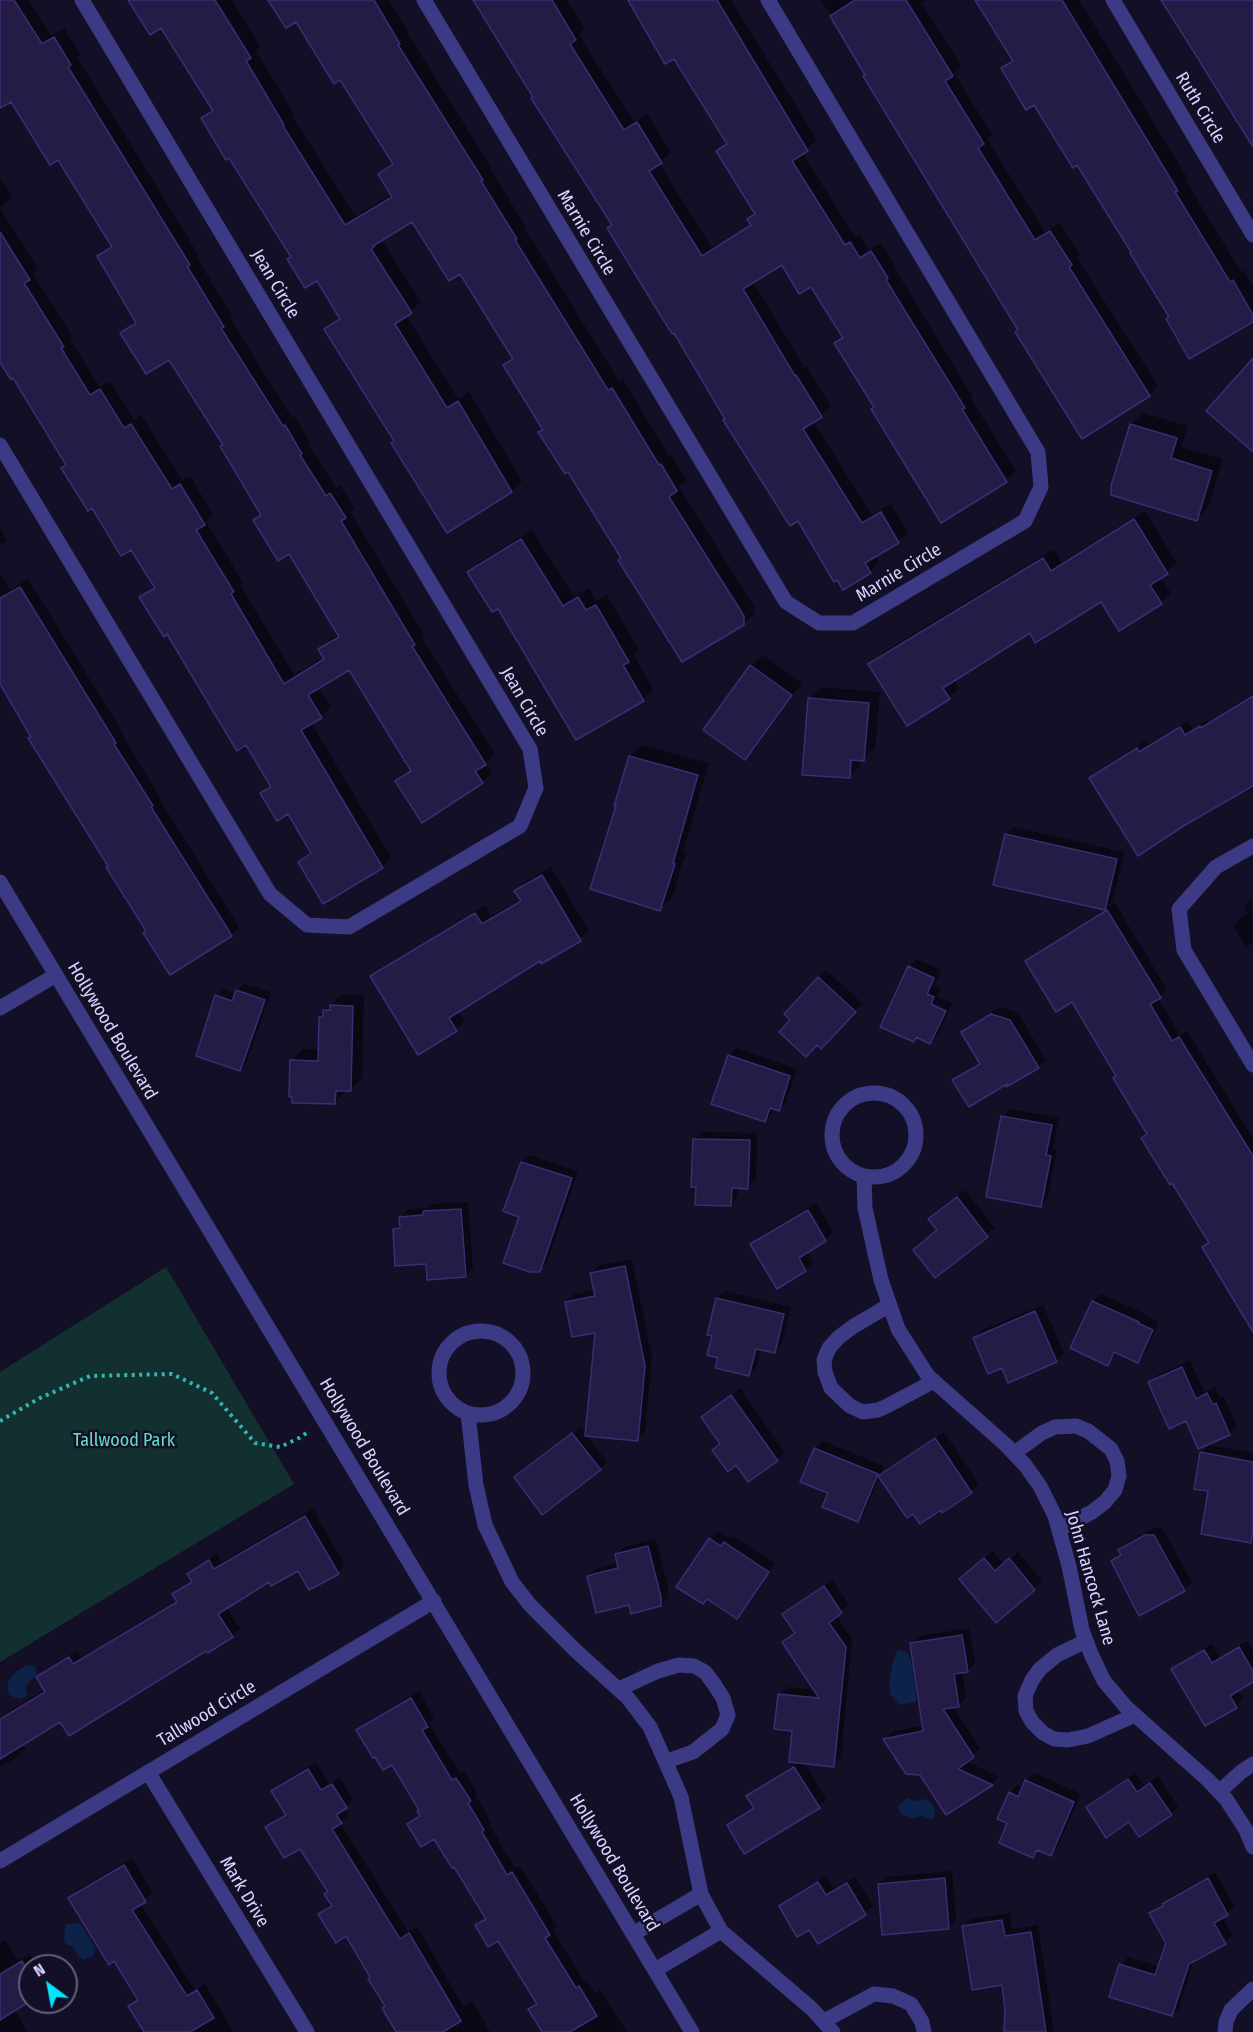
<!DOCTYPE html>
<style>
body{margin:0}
#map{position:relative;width:1253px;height:2032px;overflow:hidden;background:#130f26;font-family:"Fira Sans Condensed",sans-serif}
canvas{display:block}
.north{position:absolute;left:18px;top:1954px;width:60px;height:60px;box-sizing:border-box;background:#130f26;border:2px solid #625e7d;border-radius:50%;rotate:328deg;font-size:16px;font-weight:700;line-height:24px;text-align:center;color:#d9d4ff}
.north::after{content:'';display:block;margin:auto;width:21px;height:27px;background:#00e5ff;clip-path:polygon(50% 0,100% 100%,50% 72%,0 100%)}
</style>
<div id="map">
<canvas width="1253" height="2032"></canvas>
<div class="north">N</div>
</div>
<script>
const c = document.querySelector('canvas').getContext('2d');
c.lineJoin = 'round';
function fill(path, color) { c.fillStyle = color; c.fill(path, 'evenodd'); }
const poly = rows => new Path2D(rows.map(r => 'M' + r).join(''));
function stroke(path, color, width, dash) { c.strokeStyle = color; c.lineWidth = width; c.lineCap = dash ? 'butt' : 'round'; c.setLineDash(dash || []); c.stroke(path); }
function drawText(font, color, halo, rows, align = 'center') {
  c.font = font + ' "Fira Sans Condensed",sans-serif'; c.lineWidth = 5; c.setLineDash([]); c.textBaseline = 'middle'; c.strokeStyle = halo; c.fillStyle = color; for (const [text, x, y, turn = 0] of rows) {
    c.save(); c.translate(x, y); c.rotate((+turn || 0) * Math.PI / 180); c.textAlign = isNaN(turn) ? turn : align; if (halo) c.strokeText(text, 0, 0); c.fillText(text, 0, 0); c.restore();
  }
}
fill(poly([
 [166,1267,294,1484,0,1662,0,1372]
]), '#12302f');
fill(poly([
 [900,1650,908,1653,912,1664,916,1694,916,1702,899,1705,890,1694,889,1684,893,1660,897,1651],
 [27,1665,35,1666,37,1674,25,1686,28,1696,20,1699,14,1697,9,1694,7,1687,9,1680,17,1671],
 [908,1798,914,1801,925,1799,929,1801,934,1807,935,1817,932,1819,922,1816,913,1818,902,1815,897,1806],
 [80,1923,96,1949,93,1956,84,1960,79,1957,72,1946,66,1945,64,1939,65,1926,68,1924]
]), '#0c2248');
fill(poly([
 [0,0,29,0,51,36,64,28,80,54,77,57,198,254,196,256,232,316,230,318,292,418,295,416,310,443,309,445,336,488,340,485,354,508,350,512,424,634,421,637,495,754,485,763,492,773,482,782,397,781,412,769,349,668,318,687,331,707,321,717,311,722,391,857,382,867,299,862,311,851,288,812,262,793,271,784,247,743,141,597,155,585,132,548,93,506,63,468,67,464,14,376,0,359,0,208,38,269,33,274,72,336,70,339,100,387,110,381,134,420,141,415,182,480,190,476,213,514,206,522,243,582,240,585,294,675,324,657,320,650,329,640,339,634,289,552,255,520,261,514,224,445,170,358,122,333,136,320,99,256,112,245,59,158,11,100,0,91],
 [130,0,232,0,260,46,256,51,294,114,292,115,355,216,392,194,380,174,393,162,341,78,297,20,270,0,389,0,409,33,408,34,492,169,491,170,526,227,525,229,619,381,623,379,669,456,671,455,687,480,679,487,754,606,754,614,743,624,623,558,569,470,540,433,544,429,505,365,514,356,461,272,413,220,381,239,421,302,406,315,458,399,469,392,522,481,512,491,448,531,395,440,326,329,341,316,317,279,289,259,292,256,230,156,203,119,213,108,161,26],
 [475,0,567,0,585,29,579,35,634,122,647,114,671,152,659,163,712,248,752,223,749,219,756,212,717,151,727,142,674,57,628,0,731,0,817,140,802,153,855,237,860,234,869,250,881,243,896,268,895,269,973,397,971,399,1016,471,1006,480,942,521,836,343,843,336,812,285,783,263,753,281,804,367,806,366,831,406,813,421,872,515,891,504,908,532,898,542,875,555,879,562,870,572,798,519,727,419,675,330,609,228,613,224],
 [821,0,926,0,922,4,961,65,954,73,992,134,987,139,1045,232,1059,223,1080,255,1077,258,1158,386,1149,395,1082,437,867,74],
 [977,0,1079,0,1188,179,1186,181,1241,272,1244,270,1253,286,1253,320,1170,317,1133,252,1077,163,1034,103,1003,69,1013,58],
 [0,178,12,197,0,208],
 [1143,413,1188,426,1181,447,1223,459,1208,508,1197,519,1131,424],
 [1145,511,1177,563,1160,577,1171,593,1161,603,1101,600,1030,631,954,679,959,688,949,698,870,664,880,654,1054,549,1062,562],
 [0,529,7,540,0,546],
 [532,530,574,596,589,588,596,601,607,595,639,650,634,655,653,689,643,700,499,607,469,573,480,562],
 [0,573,10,590,28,579,123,733,122,735,160,797,159,798,239,927,231,935,147,931,32,736,0,676],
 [763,655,802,683,756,747,745,758,751,666],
 [821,687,880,692,875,748,861,759,861,765,849,777,810,699],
 [1253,694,1253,788,1249,790,1247,787,1091,778,1098,771,1145,741,1147,745,1188,721,1193,729,1208,720,1209,722],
 [642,745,709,763,683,852,686,853,672,898,660,909,618,805,616,804,630,756],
 [1014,827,1124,852,1113,901,1106,907,1115,903,1167,989,1158,998,1180,1035,1187,1031,1253,1138,1253,1330,1204,1247,1210,1242,1172,1181,1142,1138,1148,1132,1118,1075,1072,1000,1027,961,1034,954,1106,909,994,884,1006,834],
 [551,867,589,931,580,939,542,962,540,959,458,1011,464,1021,456,1030,372,976,381,968,485,905,491,916,521,899,516,891,525,882],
 [1252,899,1253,943,1246,947,1233,925,1248,913,1244,907],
 [917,959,941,970,934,986,941,989,937,997,952,1003,938,1035,930,1043,917,1036,913,1040,882,1027,909,967],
 [826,970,862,1003,829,1040,792,1020,786,1014],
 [244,984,271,992,247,1062,240,1070,216,996,224,989,236,993],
 [343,994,364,995,362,1078,350,1090,346,1090,335,1103,291,1061,303,1049,320,1049,321,1018,324,1014,324,1011],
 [1000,1007,1018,1013,1046,1060,1038,1067,1009,1081,954,1080,962,1073,981,1062,963,1032,971,1025],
 [737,1048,797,1069,786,1102,778,1109,774,1108,772,1113,765,1121,729,1056],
 [1010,1109,1059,1118,1053,1148,1057,1149,1048,1198,1041,1206,1003,1117],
 [702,1132,757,1133,756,1180,748,1187,738,1187,738,1197,731,1204,695,1139],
 [530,1155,578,1171,547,1263,539,1271,521,1216,522,1162],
 [965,1190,995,1228,936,1276,938,1212],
 [468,1202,473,1268,465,1275,427,1263,394,1229,401,1223,401,1217,408,1209,428,1208,432,1204],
 [816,1203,833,1232,825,1240,807,1251,813,1262,806,1269,777,1287,752,1245,759,1237],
 [632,1259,652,1358,645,1432,638,1439,596,1331,566,1302,574,1294,595,1290,592,1273,599,1265],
 [725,1291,791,1307,782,1344,774,1352,761,1348,757,1366,749,1374,719,1357,713,1335,717,1299],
 [1101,1294,1145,1314,1144,1315,1159,1322,1145,1354,1137,1361,1117,1352,1107,1364,1072,1347,1093,1301],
 [1043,1305,1064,1353,1056,1360,1003,1366,974,1338,982,1330],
 [1190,1360,1204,1392,1215,1387,1220,1398,1224,1397,1237,1426,1229,1434,1199,1447,1186,1419,1150,1383,1158,1375],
 [740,1388,785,1453,777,1460,749,1480,737,1463,714,1450,721,1443,703,1417],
 [581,1427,607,1462,600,1469,516,1477],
 [944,1432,979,1484,971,1492,943,1510,880,1476,888,1468],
 [823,1441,884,1466,865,1512,858,1520,830,1492,815,1449],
 [1210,1445,1253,1453,1253,1538,1250,1541,1210,1490,1202,1453],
 [313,1509,345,1565,338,1572,298,1569,269,1580,226,1607,240,1628,232,1636,61,1720,22,1744,25,1749,17,1757,0,1767,0,1717,45,1690,38,1678,45,1670,77,1651,81,1658,177,1600,174,1595,192,1580,189,1574,196,1567,217,1554,222,1562],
 [1154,1528,1162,1528,1192,1582,1184,1589,1139,1614,1113,1561,1127,1543],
 [718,1532,729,1539,733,1536,775,1563,744,1609,737,1617,710,1539],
 [656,1539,668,1589,668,1597,660,1605,630,1603,588,1577,596,1569,618,1563,616,1555,624,1547],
 [993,1551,1003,1564,1018,1552,1042,1581,996,1621,969,1571],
 [832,1580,849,1605,836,1615,852,1639,841,1758,833,1765,804,1762,826,1799,819,1807,729,1826,736,1818,754,1807,748,1796,756,1789,800,1762,793,1729,779,1695,787,1687,816,1690,784,1642,796,1632,784,1614,792,1607],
 [969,1628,975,1663,967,1671,962,1672,966,1698,958,1705,953,1706,980,1748,965,1761,999,1777,992,1784,947,1813,920,1773,885,1739,893,1732,924,1725,912,1643,920,1636],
 [1247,1641,1253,1651,1253,1680,1238,1689,1243,1699,1236,1707,1173,1670,1181,1662,1212,1644,1220,1657],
 [419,1691,434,1718,429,1723,460,1773,464,1771,477,1793,475,1795,491,1822,489,1824,515,1868,520,1866,557,1926,553,1930,584,1982,587,1980,595,1993,600,1990,627,2032,557,2032,530,2009,538,2002,499,1939,477,1926,486,1917,454,1865,434,1837,409,1824,421,1814,421,1810,392,1763,358,1730,366,1723],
 [316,1762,329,1784,340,1777,353,1799,344,1808,348,1815,340,1823,408,1932,417,1927,463,2006,472,2001,490,2032,401,2032,347,1934,320,1914,332,1904,329,1892,301,1847,267,1828,274,1820,286,1813,273,1791,280,1784],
 [1034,1773,1081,1794,1058,1846,1050,1854,1040,1849,1033,1856,1009,1822,1010,1793,1017,1785,1023,1788,1026,1781],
 [1136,1773,1145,1786,1158,1776,1178,1807,1171,1814,1087,1808,1095,1800],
 [132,1858,153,1893,140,1903,195,1990,205,1984,234,2032,138,2032,143,2027,130,2006,139,1998,115,1959,70,1898,78,1890],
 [952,1871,956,1920,949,1928,879,1884,887,1877],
 [1215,1872,1235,1907,1222,1917,1232,1935,1225,1942,1194,1959,1179,2008,1172,2015,1121,1965,1128,1957,1160,1967,1168,1943,1151,1914,1171,1897],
 [826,1876,834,1889,855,1877,873,1906,865,1913,818,1942,810,1928,780,1906,788,1899],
 [1010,1913,1012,1929,1038,1925,1054,2032,1006,2032,1007,2010,1003,1983,964,1926,971,1919],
 [5,1940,18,1961,30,1954,37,1966,30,1966,30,1999,15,2010,28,2032,0,2032,0,1943]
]), '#0007');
const building = poly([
 [0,0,14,0,42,44,54,37,71,65,68,67,190,265,187,266,224,327,221,328,283,426,285,425,302,454,300,455,326,496,330,493,346,518,341,521,415,645,412,646,486,765,475,771,483,783,422,823,395,781,411,771,349,670,308,695,322,718,301,730,383,868,323,904,298,862,311,853,288,814,277,821,260,793,271,787,246,745,237,751,167,634,164,637,139,597,155,588,131,550,121,556,92,508,88,511,61,468,66,465,13,378,11,380,0,362,0,232,30,280,24,283,64,347,61,348,90,395,100,389,124,428,131,424,172,489,180,484,205,525,196,530,234,592,231,594,284,684,324,659,318,649,339,637,289,554,278,561,253,520,261,515,220,446,223,445,169,360,146,374,120,333,136,323,97,256,112,247,58,160,50,165,11,102,0,108,0,0],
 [128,0,215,0,251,58,246,61,284,125,283,126,345,225,392,197,378,174,393,164,340,80,334,84,296,22,286,28,268,0,374,0,400,44,398,45,483,180,481,181,517,239,515,240,608,390,612,388,659,465,661,464,677,491,669,497,744,616,744,625,682,662,618,560,621,558,568,472,565,474,538,432,543,430,503,365,513,359,460,274,449,281,412,222,373,246,374,247,371,249,412,313,395,324,447,408,458,401,512,492,447,533,391,443,394,441,324,329,340,319,317,281,305,288,287,259,291,257,229,158,226,160,201,118,213,111,161,28,150,35,128,0],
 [473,0,552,0,576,40,570,44,624,130,637,122,662,163,649,171,702,256,751,225,747,219,755,214,716,151,727,144,674,59,665,64,628,0,717,0,808,151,792,161,845,245,850,242,860,258,871,251,888,278,886,280,965,408,962,409,1007,482,941,523,871,409,874,407,834,343,843,338,811,287,799,294,782,265,743,289,795,376,796,375,822,417,803,429,862,523,881,512,899,543,865,563,871,573,843,590,837,580,834,582,798,521,790,526,723,420,725,419,674,333,672,334,607,228,612,225,531,98,533,97,473,0],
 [855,0,906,0,953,76,945,81,984,144,978,148,1035,240,1050,231,1072,265,1069,267,1150,396,1082,439,1015,332,1018,330,863,76,865,75,830,16,855,0],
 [975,0,1062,0,1178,191,1175,192,1230,282,1233,280,1253,315,1253,322,1189,359,1166,319,1169,317,1130,253,1131,252,1077,165,1073,168,1034,105,1026,110,1001,68,1013,61,975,0],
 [1161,0,1253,0,1253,147,1182,33,1161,0],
 [1253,358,1253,452,1206,411,1253,358],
 [1130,424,1177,438,1171,458,1212,471,1197,521,1111,495,1111,486,1130,424],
 [1134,519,1168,574,1150,585,1162,604,1119,631,1101,602,1035,643,1030,633,943,688,950,699,907,726,868,664,1043,558,1051,571,1134,519],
 [521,539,563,606,578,597,586,610,596,605,629,662,623,665,644,701,576,740,498,609,492,612,467,572,521,539],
 [20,587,116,743,114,744,153,806,151,807,232,936,170,975,143,933,146,931,106,867,108,866,28,738,31,737,0,684,0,598,20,587],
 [750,665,792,695,745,760,703,730,750,665],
 [1253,696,1253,786,1185,825,1138,856,1089,778,1137,748,1139,752,1180,727,1185,735,1200,726,1201,728,1253,696],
 [808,698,869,703,864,761,851,760,850,778,802,775,808,698],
 [629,756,698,775,673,863,675,864,660,911,590,889,616,806,614,806,629,756],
 [1005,834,1117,859,1105,910,993,885,1005,834],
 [542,875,581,941,541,964,540,961,449,1018,457,1031,418,1055,370,976,475,913,482,924,521,901,514,891,542,875],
 [1107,910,1161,998,1150,1004,1172,1041,1179,1037,1253,1156,1253,1332,1202,1247,1209,1243,1172,1183,1170,1185,1141,1138,1147,1134,1113,1078,1116,1076,1072,1002,1056,1012,1025,961,1107,910],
 [908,966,934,978,927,994,934,997,931,1004,946,1011,930,1044,916,1037,914,1042,880,1027,908,966],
 [818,977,856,1012,821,1049,817,1045,806,1057,779,1032,790,1020,784,1014,818,977],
 [236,990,265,1000,240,1071,196,1056,215,995,232,1001,236,990],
 [330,1005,353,1006,351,1091,336,1091,335,1104,292,1103,292,1097,289,1097,290,1060,318,1061,319,1017,323,1017,323,1010,330,1010,330,1005],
 [991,1014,1010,1020,1039,1068,1006,1087,1007,1084,969,1107,952,1080,980,1064,961,1032,991,1014],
 [728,1055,790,1076,779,1111,770,1108,765,1122,711,1104,728,1055],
 [1001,1116,1052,1125,1046,1155,1051,1156,1041,1207,986,1197,1001,1116],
 [693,1139,750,1140,748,1189,732,1188,731,1206,695,1205,696,1187,691,1187,693,1139],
 [521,1162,572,1178,540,1272,530,1272,503,1263,519,1217,503,1211,521,1162],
 [957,1197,988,1237,935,1278,913,1250,937,1230,928,1219,957,1197],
 [461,1209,466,1277,427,1280,426,1264,395,1266,393,1229,400,1228,399,1217,423,1215,423,1211,461,1209],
 [808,1210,826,1241,799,1258,806,1271,777,1289,750,1244,808,1210],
 [625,1266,645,1366,638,1441,585,1436,595,1333,572,1337,565,1302,595,1296,590,1273,625,1266],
 [716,1298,784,1314,775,1353,756,1349,749,1376,715,1368,718,1358,707,1355,712,1336,707,1335,716,1298],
 [1092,1301,1139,1322,1138,1323,1153,1330,1138,1363,1114,1352,1108,1366,1070,1348,1092,1301],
 [1035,1311,1057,1362,1008,1383,1002,1368,988,1374,973,1338,1035,1311],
 [1182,1367,1196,1399,1207,1393,1213,1405,1216,1403,1230,1435,1198,1449,1186,1421,1169,1429,1148,1382,1182,1367],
 [731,1395,778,1461,748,1482,736,1465,728,1472,712,1450,720,1444,701,1417,731,1395],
 [572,1433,601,1470,542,1515,514,1477,572,1433],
 [935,1438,972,1493,942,1513,941,1510,920,1524,913,1514,907,1518,878,1476,935,1438],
 [814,1448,878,1474,858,1522,822,1507,828,1493,800,1482,814,1448],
 [1200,1452,1253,1462,1253,1530,1251,1543,1201,1534,1208,1491,1194,1489,1200,1452],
 [305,1516,339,1574,309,1590,298,1571,271,1586,269,1582,218,1614,233,1637,208,1653,206,1651,69,1736,60,1722,0,1759,0,1719,45,1692,36,1677,69,1657,73,1664,177,1602,172,1594,192,1582,187,1574,209,1560,214,1569,305,1516],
 [1145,1535,1154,1535,1185,1591,1139,1616,1111,1561,1121,1555,1118,1550,1145,1535],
 [709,1538,721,1546,724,1542,769,1572,737,1619,707,1599,703,1604,676,1587,709,1538],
 [648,1546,661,1597,661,1606,631,1614,629,1605,596,1613,587,1576,618,1568,615,1554,648,1546],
 [984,1558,995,1571,1009,1558,1035,1590,996,1623,959,1579,984,1558],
 [824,1586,842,1613,829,1623,846,1647,834,1767,789,1762,792,1731,774,1729,778,1694,819,1698,782,1642,795,1633,782,1614,824,1586],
 [962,1635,968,1672,954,1674,959,1707,943,1709,974,1757,958,1769,993,1785,946,1815,920,1775,906,1774,883,1739,923,1731,910,1643,962,1635],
 [1239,1647,1253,1671,1253,1682,1230,1696,1237,1708,1205,1726,1171,1669,1204,1650,1212,1663,1239,1647],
 [411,1698,428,1727,422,1730,452,1780,456,1778,471,1801,468,1803,484,1830,482,1832,507,1875,512,1872,550,1935,545,1938,576,1988,579,1986,597,2016,570,2032,542,2032,528,2009,537,2004,498,1941,488,1947,475,1925,486,1919,454,1867,452,1868,434,1839,421,1847,407,1824,420,1816,417,1811,419,1810,392,1765,383,1770,375,1757,373,1758,356,1730,411,1698],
 [794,1767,820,1808,744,1854,727,1825,754,1808,746,1796,794,1767],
 [308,1769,321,1790,332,1784,347,1808,336,1815,342,1823,332,1829,400,1939,409,1933,461,2021,443,2032,396,2032,382,2008,385,2006,368,1979,370,1977,346,1936,336,1943,318,1914,332,1906,324,1894,328,1892,300,1849,284,1858,265,1827,286,1815,271,1791,308,1769],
 [1128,1779,1137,1792,1150,1783,1172,1815,1139,1837,1129,1822,1106,1838,1086,1807,1128,1779],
 [1025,1780,1074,1802,1051,1856,1037,1850,1033,1858,999,1843,1007,1823,997,1819,1009,1792,1018,1797,1025,1780],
 [124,1865,146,1902,132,1910,187,1996,197,1990,214,2018,190,2032,144,2032,128,2006,138,2000,114,1961,109,1965,68,1898,124,1865],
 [945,1878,949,1929,882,1935,878,1884,945,1878],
 [1208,1878,1228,1915,1214,1923,1226,1944,1189,1964,1172,2016,1109,1997,1119,1964,1155,1975,1166,1943,1149,1913,1163,1906,1162,1904,1208,1878],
 [818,1882,826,1895,847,1883,866,1915,818,1944,809,1930,797,1937,779,1906,818,1882],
 [1002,1920,1005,1936,1031,1932,1046,2032,1004,2032,1005,2010,1002,1985,972,1990,962,1926,1002,1920],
 [22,1961,30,1974,30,2001,0,2020,0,1974,22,1961]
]);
fill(building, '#241b47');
stroke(building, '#3b2d73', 1.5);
stroke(poly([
 [0,1421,40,1398,90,1376,172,1374,212,1393,255,1443,280,1447,299,1438,308,1432]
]), '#2fb8b0', 4, [3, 4.5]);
stroke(poly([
 [424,0,786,602,819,623,853,623,1025,521,1041,487,1038,452,768,0],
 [1113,0,1253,235],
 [0,445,270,894,307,925,349,927,520,826,536,788,530,749,82,0],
 [1253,846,1216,867,1179,909,1184,950,1253,1065],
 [0,1008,56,975],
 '832 1135a42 42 0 1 1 84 0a42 42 0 1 1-84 0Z',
 [864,1176,865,1208,881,1280,898,1329,928,1376,1006,1445,1025,1465,1040,1486,1055,1516,1069,1566,1082,1630,1091,1654,1104,1681,1126,1707,1208,1780,1226,1799,1246,1830,1253,1847],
 [888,1306,854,1326,839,1337,829,1348,824,1360,825,1372,831,1388,850,1406,863,1412,878,1410,887,1406,934,1381],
 '439 1373a42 42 0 1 1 84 0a42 42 0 1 1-84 0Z',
 [468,1413,476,1485,485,1525,512,1582,530,1605,576,1651,628,1698,650,1727,681,1797,701,1894,721,1931,812,2009,833,2032],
 [1014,1453,1042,1433,1055,1427,1076,1426,1088,1431,1111,1449,1117,1461,1119,1476,1115,1490,1105,1502,1092,1512,1059,1529],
 [1086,1641,1057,1655,1040,1669,1032,1680,1025,1696,1026,1711,1032,1722,1043,1733,1054,1739,1068,1740,1088,1736,1135,1715],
 [619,1689,658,1671,679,1665,694,1666,705,1672,714,1684,723,1698,728,1715,722,1729,693,1752,667,1761],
 [148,1772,307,2032],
 [1219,1792,1241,1772,1253,1764],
 [0,1861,434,1601],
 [633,1934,701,1894],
 [655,1970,721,1931],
 [824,2021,874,1994,893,1996,911,2004,922,2022,924,2032],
 [1225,2032,1226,2022,1231,2010,1253,1989]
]), '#3d3a85', 15);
stroke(poly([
 [0,882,692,2032]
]), '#3d3a85', 15);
drawText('18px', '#d9d4ff', '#130f26', [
 ["Ruth Circle",1200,108,59],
 ["Marnie Circle",586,233,59],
 ["Jean Circle",275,284,59],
 ["Marnie Circle",899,573,-31],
 ["Jean Circle",524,702,60],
 ["Hollywood Boulevard",112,1031,59],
 ["Hollywood Boulevard",364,1447,59],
 ["John Hancock Lane",1090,1578,74],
 ["Tallwood Circle",207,1714,-31],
 ["Hollywood Boulevard",614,1863,59],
 ["Mark Drive",244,1892,59]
]);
drawText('18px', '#5fe0c0', '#130f26', [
 ["Tallwood Park",124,1441]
]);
</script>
